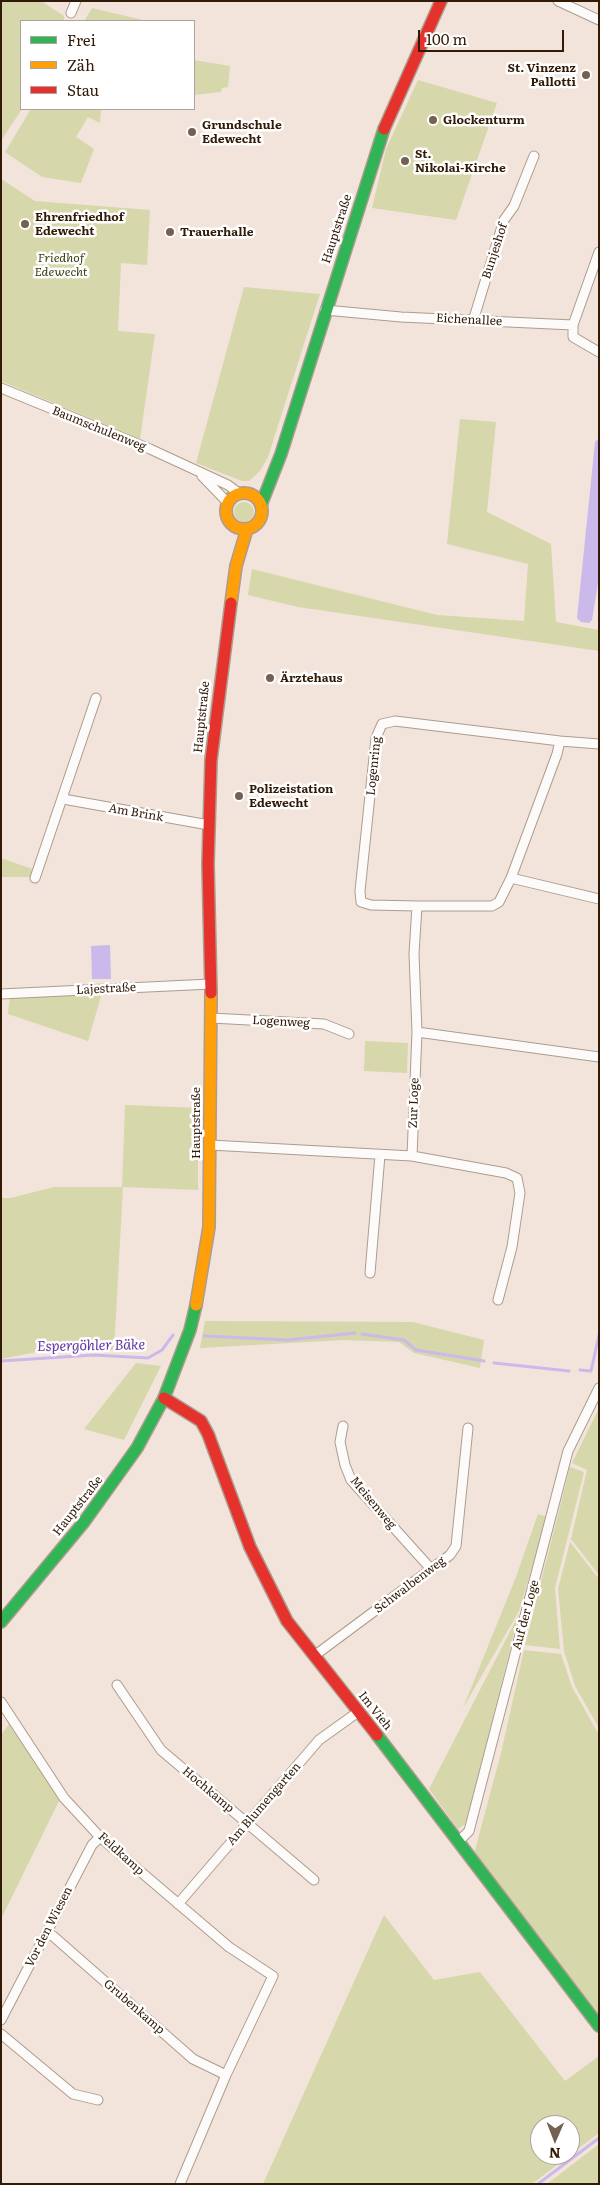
<!DOCTYPE html>
<meta charset="utf-8">
<style>
body{margin:0}
#map{position:relative;width:600px;height:2185px;overflow:hidden;background:#f2e4da;font-family:Literata,serif}
canvas{display:block}
.frame{position:absolute;inset:0;border:2px solid #321a07;pointer-events:none}
.legend{position:absolute;left:20px;top:20px;width:175px;height:90px;box-sizing:border-box;background:#fff;border:1px solid #ada39c;margin:0;padding:6px 9px;list-style:none;font-size:15px;color:#321a07}
.legend li{display:flex;align-items:center;gap:10px;height:25px}
.legend b{width:25px;border:1px solid #ada39c}
.north{position:absolute;left:530px;top:2115px;width:50px;height:50px;box-sizing:border-box;background:#fff;border:1px solid #ada39c;border-radius:50%;rotate:181deg;font-size:14px;font-weight:700;line-height:20px;text-align:center;color:#321a07}
.north::after{content:'';display:block;margin:auto;width:18px;height:22px;background:#756151;clip-path:polygon(50% 0,100% 100%,50% 72%,0 100%)}
.scale{position:absolute;left:418px;top:30px;width:146px;height:22px;box-sizing:border-box;border:2px solid #321a07;border-top:0;padding-left:6px;font-size:15px;line-height:18px;white-space:nowrap;color:#321a07;-webkit-text-stroke:4px #fff;paint-order:stroke}
</style>
<div id="map">
<canvas width="600" height="2185"></canvas>
<div class="frame"></div>
<ul class="legend">
<li><b style="height:6px;background:#30b455"></b>Frei</li>
<li><b style="height:6px;background:#ff9f0a"></b>Zäh</li>
<li><b style="height:6px;background:#e5322d"></b>Stau</li>
</ul>
<div class="north">N</div>
<div class="scale">100 m</div>
</div>
<script>
const c = document.querySelector('canvas').getContext('2d');
c.lineJoin = 'round';
function fill(path, color) { c.fillStyle = color; c.fill(path, 'evenodd'); }
const poly = rows => new Path2D(rows.map(r => 'M' + r).join(''));
function stroke(path, color, width, dash) { c.strokeStyle = color; c.lineWidth = width; c.lineCap = dash ? 'butt' : 'round'; c.setLineDash(dash || []); c.stroke(path); }
function drawText(font, color, halo, rows, align = 'center') {
  c.font = font + ' Literata,serif'; c.lineWidth = 5; c.setLineDash([]); c.textBaseline = 'middle'; c.strokeStyle = halo; c.fillStyle = color; for (const [text, x, y, turn = 0] of rows) {
    c.save(); c.translate(x, y); c.rotate((+turn || 0) * Math.PI / 180); c.textAlign = isNaN(turn) ? turn : align; if (halo) c.strokeText(text, 0, 0); c.fillText(text, 0, 0); c.restore();
  }
}
fill(poly([
 [1,1,41,1,64,16,64,21,21,21,22,109,1,141],
 [92,8,147,21,84,21],
 [194,60,230,66,228,87,222,88,221,92,194,95],
 [418,80,497,103,456,220,372,208,386,149],
 [31,109,101,109,100,123,88,117,76,137,94,149,81,183,42,177,5,152],
 [1,179,35,201,150,210,147,265,121,263,118,331,155,334,140,439,1,381],
 [244,287,320,294,268,457,260,471,249,481,242,481,196,463],
 [460,419,496,422,487,512,551,544,556,622,599,630,599,651,298,607,248,595,252,569,437,615,524,621,528,564,447,544],
 '234 512a10 10 0 1 1 20 0a10 10 0 1 1-20 0Z',
 [1,858,35,870,33,877,1,877],
 [102,993,88,1041,8,1014,10,996],
 [365,1041,408,1043,407,1073,364,1071],
 [125,1105,198,1108,198,1190,123,1187,114,1350,42,1351,1,1359,1,1198,11,1198,54,1187,122,1187],
 [205,1321,413,1322,484,1340,480,1368,414,1353,399,1342,344,1340,200,1348],
 [136,1363,161,1366,124,1440,84,1429],
 [599,1408,599,1575,571,1539,587,1470,572,1463],
 [570,1467,584,1472,555,1588,560,1649,525,1645],
 [538,1514,547,1517,519,1611,463,1708,516,1577],
 [570,1542,599,1579,599,1728,575,1686,564,1651,558,1589],
 [519,1614,474,1792,465,1824,458,1829,429,1789],
 [524,1650,561,1654,572,1687,599,1735,599,2014,474,1854,501,1753],
 [9,1724,38,1768,61,1797,1,1919,1,1735],
 [384,1915,434,1980,480,1972,565,2081,599,2056,599,2133,570,2155,570,2125,540,2125,540,2155,570,2155,532,2184,263,2184],
 [599,2144,599,2184,547,2184]
]), '#d6d7aa');
fill(poly([
 [599,438,599,577,592,620,589,623,581,622,577,618,595,442],
 [110,945,111,979,92,979,91,946]
]), '#ccb9ec');
stroke(poly([
 [362,1334,404,1340,416,1350,484,1361],
 [204,1336,288,1340,355,1333],
 [1,1361,94,1355,148,1358,162,1350,173,1335],
 [494,1363,569,1371],
 [580,1370,591,1371,599,1335],
 [538,2184,599,2138]
]), '#ccb9ec', 3);
const street = poly([
 [558,1,599,20],
 [71,13,76,1],
 [325,310,401,317,573,325,573,337,599,352],
 [473,321,504,220,514,206,534,156],
 [573,325,599,252],
 [1,388,150,449,228,485,240,494],
 [202,476,228,503],
 [395,721,560,741,557,754,511,878,499,902,492,906,417,906,371,905,361,902,360,891,376,738,382,724,395,721],
 [560,741,599,744],
 [63,799,209,825],
 [35,878,96,698],
 [511,878,599,899],
 [1,994,211,984],
 [211,1018,324,1024,349,1034],
 [417,1032,599,1057],
 [210,1145,412,1156,417,1032,414,954,417,906],
 [412,1156,506,1173,517,1178,520,1193,512,1247,498,1300],
 [370,1273,380,1155],
 [343,1426,340,1442,345,1465,351,1480,431,1569],
 [314,1656,450,1555,456,1546,468,1428],
 [117,1685,161,1750,314,1880],
 [1,1702,64,1798,100,1837,229,1947,273,1976,226,2075,180,2184],
 [458,1842,469,1831,568,1451,599,1388],
 [178,1904,319,1740,358,1712],
 [46,1933,53,1936,193,2059,226,2075],
 [1,2020,92,1845,100,1837],
 [1,2034,73,2094,98,2100]
]);
const fast = poly([
 [261,505,281,454,384,129],
 [1,1622,84,1522,137,1448,164,1398,190,1330,196,1305],
 [377,1735,599,2026]
]);
const slow = poly([
 '226 511a18 18 0 1 1 36 0a18 18 0 1 1-36 0Z',
 [231,603,236,566,247,529],
 [196,1305,209,1227,211,993]
]);
const jam = poly([
 [384,129,441,1],
 [211,993,208,864,211,760,231,603],
 [164,1398,201,1421,208,1434,250,1547,287,1621,377,1735]
]);
stroke(street, '#ad9c8e', 11);
stroke(fast, '#ad9c8e', 14);
stroke(slow, '#ad9c8e', 14);
stroke(jam, '#ad9c8e', 14);
stroke(street, '#fdfbf9', 9);
stroke(fast, '#30b455', 11);
stroke(slow, '#ff9f0a', 11);
stroke(jam, '#e5322d', 11);
for (const [x, y, r, color] of [
 [586,75,5,"#756151"],
 [433,120,5,"#756151"],
 [192,132,5,"#756151"],
 [405,161,5,"#756151"],
 [25,224,5,"#756151"],
 [170,232,5,"#756151"],
 [270,678,5,"#756151"],
 [239,796,5,"#756151"]
]) { const dot = new Path2D(); dot.arc(x, y, r, 0, 2 * Math.PI); c.fillStyle = color; c.fill(dot); stroke(dot, '#fff', 2); }
drawText('bold 12px', '#321a07', '#fff', [
 ["St. Vinzenz",576,68,"right"],
 ["Pallotti",576,82,"right"],
 ["Glockenturm",443,120],
 ["Grundschule",202,125],
 ["Edewecht",202,139],
 ["St.",415,154],
 ["Nikolai-Kirche",415,168],
 ["Ehrenfriedhof",35,217],
 ["Edewecht",35,231],
 ["Trauerhalle",180,232],
 ["Ärztehaus",280,678],
 ["Polizeistation",249,789],
 ["Edewecht",249,803]
], 'left');
drawText('12px', '#321a07', '#fff', [
 ["Hauptstraße",337,229,-72],
 ["Bunjeshof",495,251,-72],
 ["Eichenallee",469,320,3],
 ["Baumschulenweg",99,429,22],
 ["Hauptstraße",202,717,-84],
 ["Logenring",374,766,-84],
 ["Am Brink",136,813,10],
 ["Lajestraße",106,989,-3],
 ["Logenweg",281,1022,3],
 ["Zur Loge",414,1103,-88],
 ["Hauptstraße",196,1123,-90],
 ["Meisenweg",373,1503,50],
 ["Hauptstraße",78,1506,-52],
 ["Schwalbenweg",410,1585,-37],
 ["Auf der Loge",526,1615,-75],
 ["Im Vieh",375,1711,51],
 ["Hochkamp",208,1790,40],
 ["Am Blumengarten",264,1804,-49],
 ["Feldkamp",121,1854,42],
 ["Vor den Wiesen",49,1927,-63],
 ["Grubenkamp",134,2007,41]
]);
drawText('italic 12px', '#393f11', '#fff', [
 ["Friedhof",61,258],
 ["Edewecht",61,272]
]);
drawText('italic 14px', '#6035a4', '#fff', [
 ["Espergöhler Bäke",91,1346,-1]
]);
</script>
